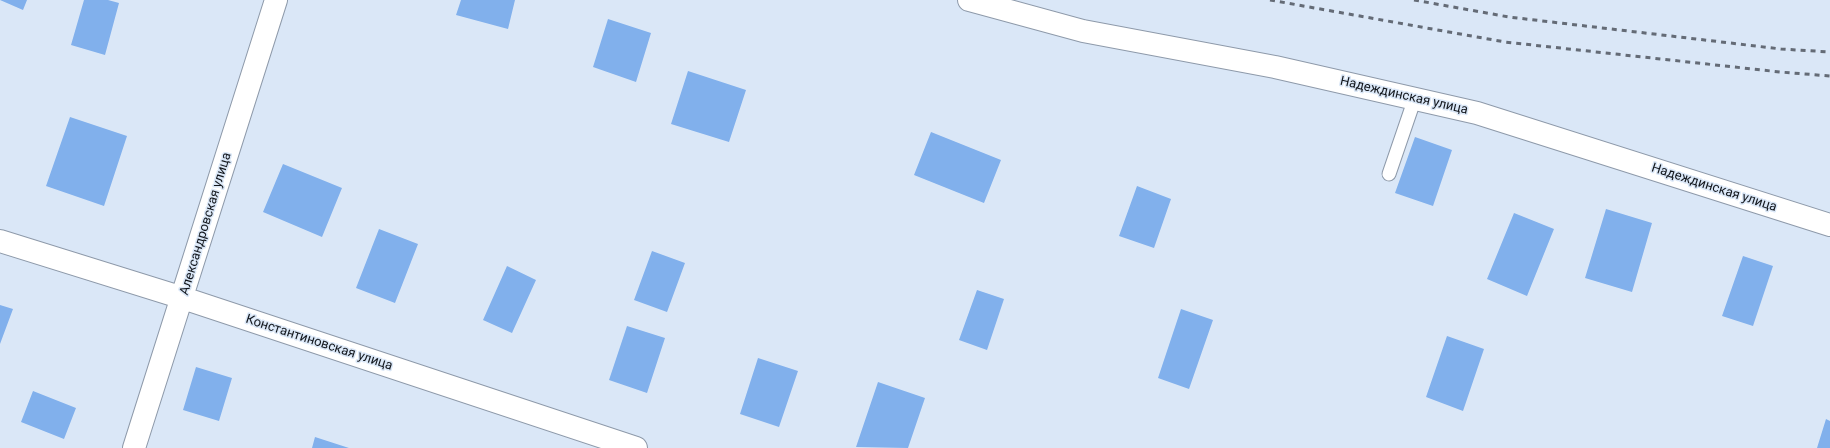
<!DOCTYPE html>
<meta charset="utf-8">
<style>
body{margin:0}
canvas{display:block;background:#dae7f7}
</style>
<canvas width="1830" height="448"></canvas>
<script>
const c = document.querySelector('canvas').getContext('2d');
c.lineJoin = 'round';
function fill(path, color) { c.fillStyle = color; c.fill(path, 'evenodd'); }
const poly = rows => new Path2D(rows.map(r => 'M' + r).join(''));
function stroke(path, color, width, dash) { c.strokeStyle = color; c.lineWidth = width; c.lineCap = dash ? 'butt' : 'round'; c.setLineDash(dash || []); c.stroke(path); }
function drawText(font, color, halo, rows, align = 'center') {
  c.font = font + ' Roboto,sans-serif'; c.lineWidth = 3; c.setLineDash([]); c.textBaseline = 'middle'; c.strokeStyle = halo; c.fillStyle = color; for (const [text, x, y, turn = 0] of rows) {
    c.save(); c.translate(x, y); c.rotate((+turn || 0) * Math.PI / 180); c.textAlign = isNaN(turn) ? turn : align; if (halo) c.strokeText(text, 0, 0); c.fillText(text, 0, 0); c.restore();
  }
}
fill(poly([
 [0,0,27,0,23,10],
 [84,0,108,0,119,3,105,55,71,45],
 [461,0,515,0,508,29,456,15],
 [608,19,651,33,636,82,593,67],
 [688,71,746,90,729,142,671,124],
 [70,117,127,136,104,206,46,186],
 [931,132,1001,160,984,203,914,175],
 [1415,137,1452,150,1433,206,1395,193],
 [283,164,342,188,322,237,263,212],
 [1137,186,1171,199,1154,248,1119,236],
 [1606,209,1652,223,1632,292,1585,278],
 [1514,213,1554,229,1527,296,1487,279],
 [379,229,418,244,395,303,356,288],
 [652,251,685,263,667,312,634,300],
 [1743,256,1773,266,1753,326,1722,316],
 [507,266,536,280,512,333,483,320],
 [977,290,1004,299,987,350,959,340],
 [0,305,13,309,0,344],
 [1181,309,1213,320,1189,389,1158,378],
 [627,326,665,338,647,393,609,380],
 [1447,336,1484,349,1463,411,1426,397],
 [758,358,798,371,779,427,740,414],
 [196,367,232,378,219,421,183,410],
 [878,382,925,398,908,448,856,447],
 [33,391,76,408,64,439,21,422],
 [1826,419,1830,421,1830,448,1817,448],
 [315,437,349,448,312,448]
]), '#81b0ec');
const service = poly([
 [1389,174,1415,98]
]);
const minor = poly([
 [969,0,1083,31,1275,67,1477,113,1830,225],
 [0,241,183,298,636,448],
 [134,448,276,0]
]);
stroke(service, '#8e9aaa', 15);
stroke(minor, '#8e9aaa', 24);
stroke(service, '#fff', 13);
stroke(minor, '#fff', 22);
stroke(poly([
 [1270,0,1505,42,1780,72,1830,76],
 [1414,0,1509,17,1781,49,1830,52]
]), '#646b76', 3, [5, 5]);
drawText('13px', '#12161c', '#dae7f7', [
 ["Надеждинская улица",1404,96,13],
 ["Надеждинская улица",1714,188,18],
 ["Александровская улица",206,224,-73],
 ["Константиновская улица",319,343,18]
]);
</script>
